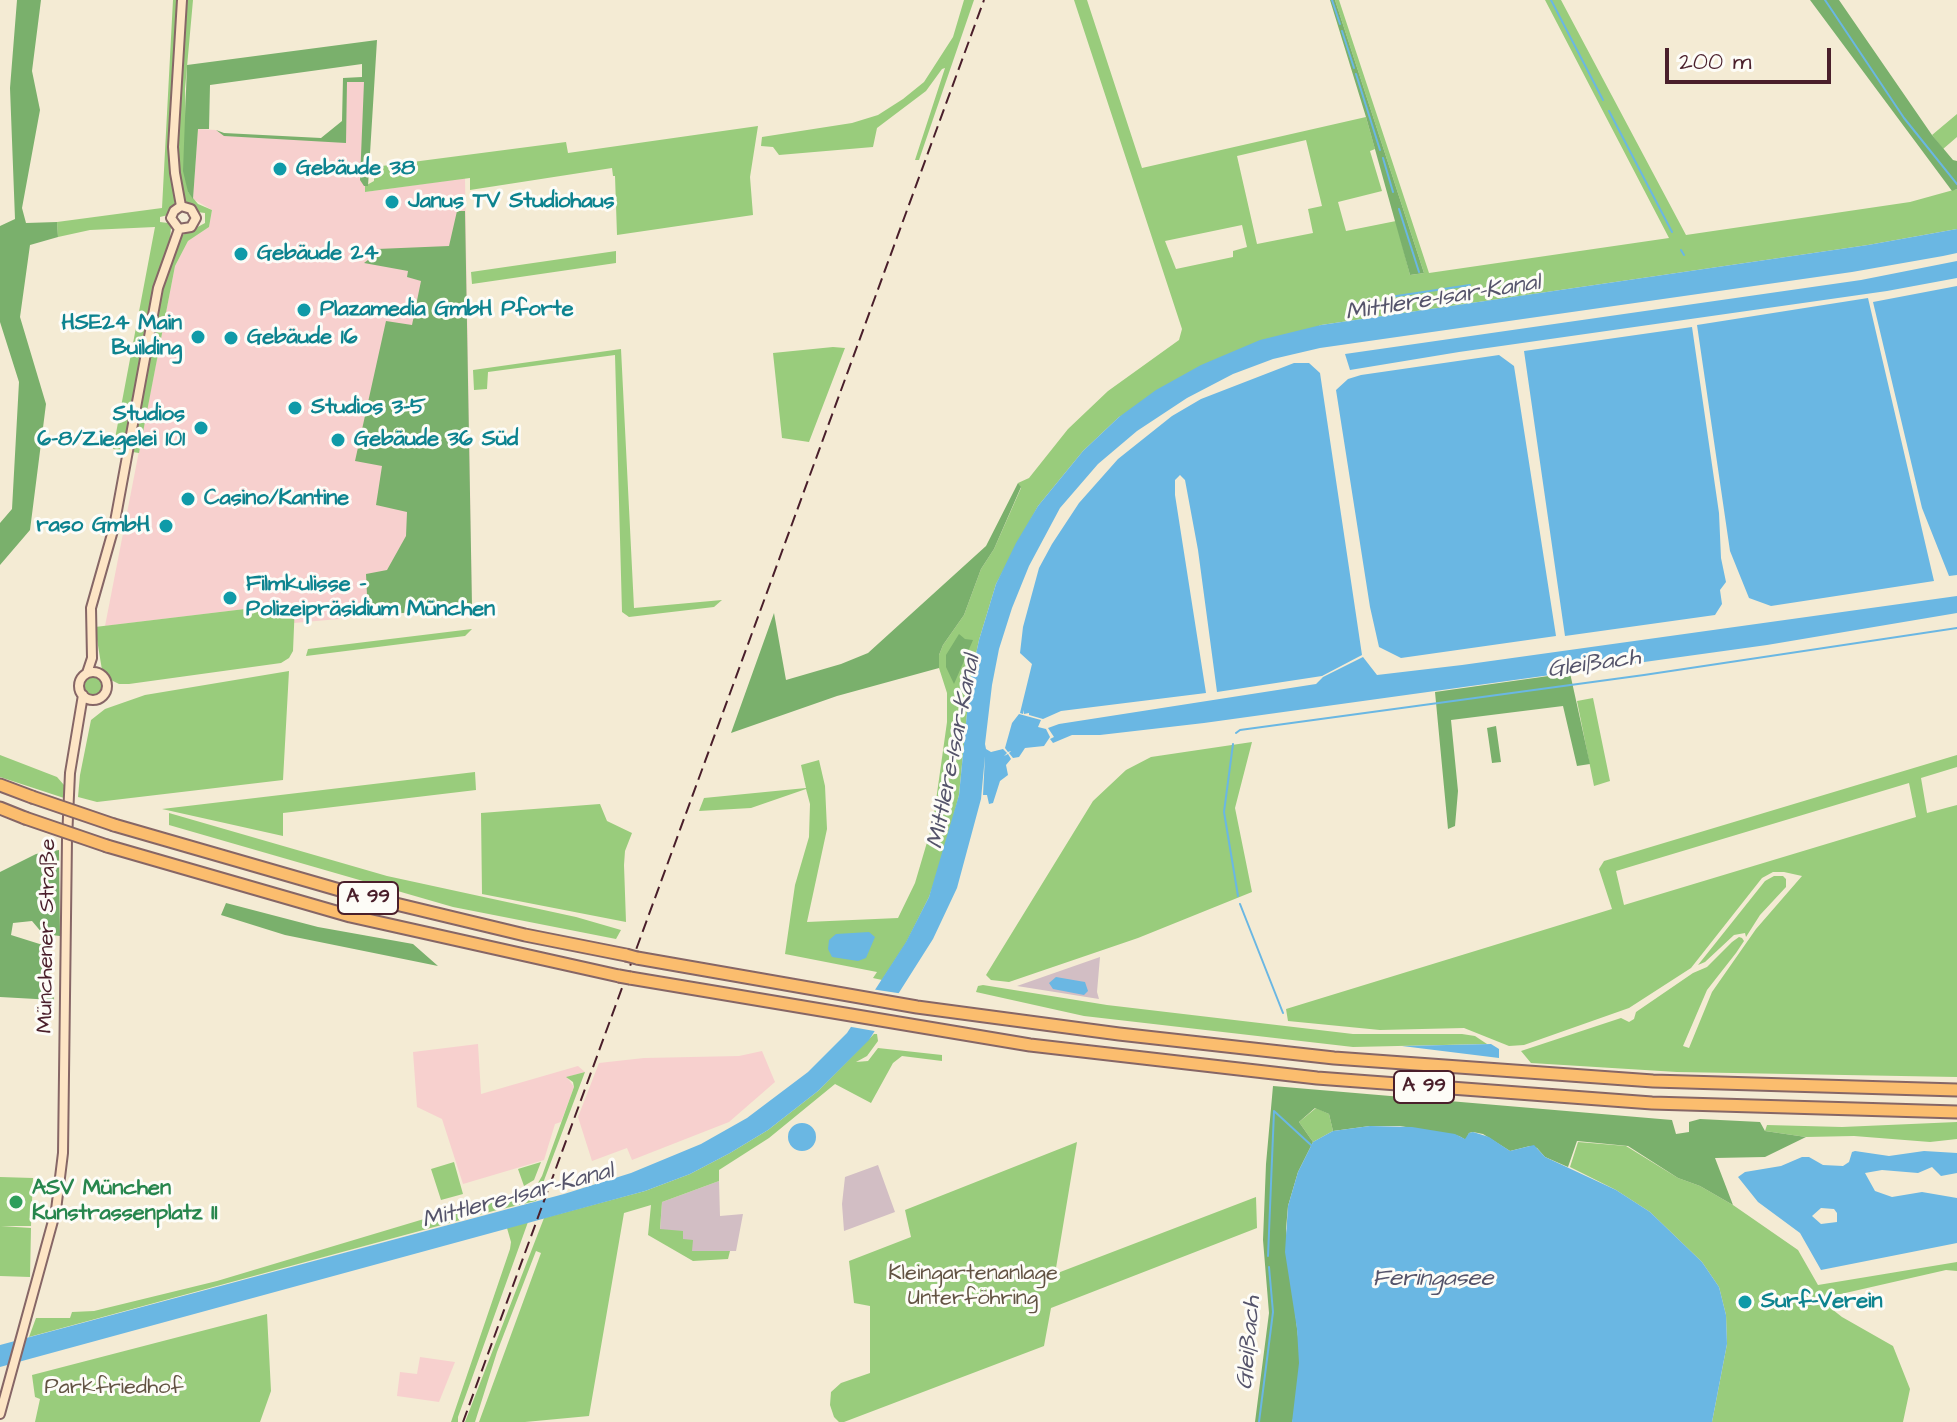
<!DOCTYPE html>
<meta charset="utf-8">
<style>
body{margin:0}
#map{position:relative;width:1957px;height:1422px;overflow:hidden;background:#f4ebd4;font-family:"Architects Daughter",sans-serif}
canvas{display:block}
.scale{position:absolute;left:1665px;top:48px;width:166px;height:36px;box-sizing:border-box;border:4px solid #4a1f2b;border-top:0;padding-left:10px;font-size:24px;line-height:28px;white-space:nowrap;color:#4a1f2b;-webkit-text-stroke:6px #fdfcf7;paint-order:stroke}
</style>
<div id="map">
<canvas width="1957" height="1422"></canvas>
<div class="scale">200 m</div>
</div>
<script>
const c = document.querySelector('canvas').getContext('2d');
c.lineJoin = 'round';
function fill(path, color) { c.fillStyle = color; c.fill(path, 'evenodd'); }
const poly = rows => new Path2D(rows.map(r => 'M' + r).join(''));
function stroke(path, color, width, dash) { c.strokeStyle = color; c.lineWidth = width; c.lineCap = dash ? 'butt' : 'round'; c.setLineDash(dash || []); c.stroke(path); }
function drawText(font, color, halo, rows, align = 'center') {
  c.font = font + ' "Architects Daughter",sans-serif'; c.lineWidth = 6; c.setLineDash([]); c.textBaseline = 'middle'; c.strokeStyle = halo; c.fillStyle = color; for (const [text, x, y, turn = 0] of rows) {
    c.save(); c.translate(x, y); c.rotate((+turn || 0) * Math.PI / 180); c.textAlign = isNaN(turn) ? turn : align; if (halo) c.strokeText(text, 0, 0); c.fillText(text, 0, 0); c.restore();
  }
}
fill(poly([
 [370,80,365,192,465,178,472,607,294,623,295,603,105,626,175,266,188,241,209,227,212,210,193,199,198,129,216,130,225,136,344,140,346,81],
 [478,1044,481,1094,578,1066,585,1072,567,1077,574,1087,561,1122,555,1124,544,1160,463,1184,442,1119,417,1107,413,1052],
 [762,1051,775,1082,729,1122,632,1160,627,1148,592,1161,578,1117,599,1063,644,1058,739,1056],
 [420,1357,455,1362,439,1402,397,1396,400,1372,417,1374]
]), '#f7d0ce');
fill(poly([
 [1100,957,1097,992,1099,999,1017,986],
 [878,1165,895,1212,844,1231,842,1204,845,1177],
 [719,1181,720,1216,743,1214,736,1251,692,1251,683,1239,660,1230,662,1202]
]), '#d2bec4');
fill(poly([
 [173,0,193,0,185,89,188,192,198,204,212,210,209,227,188,241,175,266,139,453,113,449,155,227,90,230,58,237,57,222,162,208],
 [182,193,186,203,197,212,205,213,205,223,183,235,178,243,170,241,171,227,168,223,160,222,160,217,168,215,175,205,174,195],
 [964,0,974,0,919,160,915,160,945,68,942,69,926,91,877,128,873,147,779,155,773,147,761,146,762,137,852,123,878,115,903,99,924,82,953,37],
 [1074,0,1087,0,1142,168,1366,117,1375,149,1370,151,1382,191,1338,202,1346,231,1396,221,1410,275,1424,273,1335,0,1339,0,1429,273,1669,238,1545,0,1561,0,1686,235,1910,202,1957,189,1957,229,1868,245,1321,325,1119,417,1083,451,1038,506,996,584,979,640,970,682,959,795,942,861,929,897,906,943,882,980,873,978,877,972,785,954,795,885,809,837,810,804,806,789,751,808,699,811,704,798,806,788,801,765,819,760,825,786,827,829,807,922,898,918,915,883,933,822,947,722,947,693,939,668,939,655,943,645,964,615,981,569,994,549,1021,488,1018,483,1029,478,1068,429,1108,391,1179,340,1182,329],
 [1306,140,1322,206,1308,209,1313,233,1257,244,1237,156],
 [1242,225,1247,247,1233,251,1233,257,1176,269,1165,241],
 [1957,114,1957,137,1943,149,1932,135],
 [758,126,750,177,753,215,617,235,615,176,613,176,612,168,470,190,470,178,365,192,365,186,374,181,374,167,566,142,568,153],
 [616,251,616,263,472,284,471,272],
 [833,347,845,348,809,442,782,438,773,353],
 [621,349,634,608,722,600,714,607,629,617,622,612,615,355,488,372,487,389,474,390,473,370],
 [295,603,293,651,289,658,281,663,129,684,119,684,111,680,102,670,95,627],
 [472,629,465,636,306,656,308,649],
 [289,671,283,780,97,802,78,797,80,775,91,720,105,709,145,695],
 '83 685a10 10 0 1 1 20 0a10 10 0 1 1-20 0Z',
 [1593,698,1610,781,1594,786,1577,701],
 [1252,742,1235,808,1252,892,1138,938,1009,982,991,980,986,975,1093,801,1126,770,1151,757],
 [0,755,57,777,64,785,64,798,0,777],
 [1957,755,1957,767,1921,778,1927,813,1957,805,1957,1077,1677,1072,1531,1063,1521,1051,1621,1018,1629,1022,1634,1019,1636,1012,1693,973,1707,967,1732,942,1739,937,1742,938,1744,941,1736,953,1707,990,1683,1046,1689,1048,1712,992,1756,929,1802,876,1784,872,1773,872,1762,878,1691,968,1629,1008,1524,1045,1509,1046,1464,1028,1380,1030,1288,1021,1286,1009,1612,909,1599,869,1604,861],
 [1909,783,1916,817,1624,905,1616,871],
 [475,772,476,790,283,813,283,836,162,809],
 [600,804,607,821,632,833,625,851,624,865,626,922,482,894,481,813],
 [169,813,387,876,576,917,621,930,616,939,453,907,169,825],
 [1774,876,1783,876,1786,879,1786,887,1760,915,1746,937,1745,933,1734,935,1705,962,1698,965,1765,881],
 [983,985,1107,1005,1353,1034,1462,1034,1475,1036,1487,1044,1353,1047,1084,1016,976,992,978,986],
 [874,1034,877,1034,878,1041,867,1056,856,1062,868,1061,878,1048,942,1055,942,1061,902,1056,893,1063,871,1103,835,1084,769,1138,719,1170,719,1181,662,1202,660,1229,683,1231,683,1239,693,1240,692,1251,730,1251,728,1259,693,1261,648,1235,651,1205,624,1213,589,1416,525,1422,479,1422,541,1253,536,1251,497,1352,475,1422,465,1422,544,1218,645,1191,690,1174,730,1153,768,1130,818,1091],
 [585,1072,540,1191,530,1191,528,1190,538,1183,542,1176,574,1087,573,1082,566,1077],
 [1316,1108,1329,1114,1333,1131,1313,1142,1299,1122],
 [1957,1122,1957,1139,1930,1142,1854,1136,1806,1137,1765,1131,1767,1125,1842,1127],
 [1077,1142,1055,1274,1256,1197,1257,1228,1051,1308,1044,1346,844,1422,839,1422,834,1417,830,1405,831,1392,841,1383,870,1373,870,1306,854,1303,849,1261,911,1237,905,1210],
 [1578,1142,1626,1146,1678,1178,1700,1186,1733,1205,1798,1250,1818,1285,1957,1262,1957,1271,1946,1270,1819,1299,1842,1317,1893,1346,1910,1389,1903,1422,1712,1422,1727,1344,1726,1315,1719,1287,1702,1262,1650,1212,1616,1190,1570,1167],
 [454,1162,463,1194,441,1200,431,1169],
 [541,1162,534,1180,524,1186,518,1169],
 [0,1177,33,1178,31,1226,1,1226,31,1228,30,1277,0,1276],
 [522,1193,539,1194,536,1201,502,1209,499,1197],
 [494,1198,497,1210,29,1337,36,1318,70,1318,72,1312,94,1311,217,1281],
 [528,1222,458,1417,458,1422,451,1422,510,1249,511,1242,507,1228],
 [267,1314,271,1391,260,1422,35,1422,40,1399,35,1397,32,1375]
]), '#99cc7c');
fill(poly([
 [17,0,41,0,32,71,40,110,22,208,26,223,57,222,58,237,30,245,20,317,46,404,30,530,0,565,0,523,12,509,19,382,0,322,0,226,15,219,10,88],
 [1330,0,1335,0,1424,273,1410,275,1366,117],
 [1810,0,1839,0,1932,135,1953,160,1957,161,1957,189,1952,191],
 [377,40,368,186,364,186,360,180,364,82,347,82,346,143,224,136,216,130,224,133,321,138,342,121,343,78,362,77,362,64,210,85,209,129,198,129,193,199,188,192,183,171,187,65],
 [457,211,465,211,472,607,368,616,366,574,387,570,406,536,407,512,376,505,382,466,355,461,386,321,412,325,421,281,407,277,408,271,364,263,373,256,377,249,449,246],
 [1018,483,1021,487,994,549,981,569,964,615,943,645,939,655,939,668,837,696,731,733,774,613,786,680,841,664,868,653,986,546],
 [959,634,965,639,973,640,954,684,946,667,946,655],
 [1570,673,1590,764,1577,766,1563,706,1451,720,1458,791,1455,826,1448,829,1435,692],
 [1496,726,1501,762,1492,763,1487,728],
 [59,850,60,936,43,934,32,921,13,923,11,935,46,946,54,1000,0,997,0,872,36,854],
 [226,903,318,927,413,944,438,966,285,935,221,915],
 [1273,1086,1672,1120,1676,1134,1689,1132,1689,1122,1700,1119,1760,1122,1765,1131,1806,1137,1765,1157,1715,1158,1733,1205,1700,1186,1678,1178,1628,1146,1577,1141,1568,1167,1545,1157,1537,1148,1530,1146,1510,1151,1483,1134,1473,1132,1469,1133,1466,1140,1459,1136,1400,1126,1370,1126,1333,1131,1329,1114,1315,1108,1299,1122,1313,1142,1298,1172,1288,1206,1286,1229,1299,1346,1299,1377,1293,1419,1292,1422,1255,1422,1269,1313,1263,1240,1266,1164]
]), '#7ab06c');
fill(poly([
 [1957,229,1957,253,1943,256,1852,272,1320,348,1273,359,1233,374,1187,398,1137,431,1098,464,1060,508,1029,566,1012,608,999,649,992,685,985,744,986,749,991,752,1003,749,1007,753,1004,756,1008,754,1011,759,1006,765,1008,775,1000,781,993,803,989,804,987,795,983,795,985,756,981,799,957,888,933,939,869,1040,818,1091,768,1130,730,1153,690,1174,645,1191,0,1367,0,1345,564,1194,631,1173,701,1144,747,1118,808,1072,847,1033,906,942,929,897,959,795,970,682,979,640,996,584,1016,543,1038,506,1083,451,1119,417,1156,390,1201,365,1260,340,1321,325,1868,245],
 [1957,261,1957,278,1887,291,1459,352,1350,370,1345,354,1861,280],
 [1957,286,1957,575,1949,576,1922,508,1873,302],
 [1868,298,1934,581,1771,606,1749,598,1730,551,1697,325],
 [1692,327,1719,513,1721,558,1726,582,1720,590,1722,604,1715,615,1565,636,1524,351],
 [1499,355,1514,366,1556,636,1401,658,1379,647,1370,607,1336,390,1348,379,1361,375],
 [1294,363,1309,363,1320,373,1362,655,1322,676,1217,692,1198,550,1185,480,1180,475,1175,480,1175,495,1206,693,1061,711,1043,719,1029,715,1029,713,1024,714,1024,710,1023,714,1020,713,1032,664,1020,653,1023,627,1039,568,1052,544,1079,503,1118,459,1172,416,1201,399],
 [1957,596,1957,613,1767,645,1204,723,1100,735,1072,735,1053,743,1050,739,1054,737,1048,728,1059,724,1316,684,1323,677,1363,657,1377,675,1462,665],
 [1019,714,1041,720,1038,727,1046,729,1050,737,1044,746,1025,748,1019,757,1013,758,1009,753,1011,751,1008,752,1005,748,1012,723],
 [869,932,875,937,866,958,858,961,832,957,828,949,829,940,836,934],
 [1056,977,1085,982,1088,991,1084,995,1053,989,1049,983],
 [1491,1044,1499,1049,1499,1058,1402,1046],
 '788 1137a14 14 0 1 1 28 0a14 14 0 1 1-28 0Z',
 [1370,1126,1412,1127,1455,1134,1465,1139,1469,1133,1473,1132,1489,1137,1510,1151,1534,1145,1545,1157,1616,1190,1650,1212,1702,1262,1719,1287,1726,1315,1727,1344,1712,1422,1292,1422,1299,1363,1297,1329,1285,1252,1288,1206,1298,1172,1313,1142,1333,1131],
 [1855,1151,1889,1156,1924,1151,1957,1153,1957,1173,1941,1176,1932,1167,1918,1173,1882,1170,1865,1173,1875,1191,1892,1197,1922,1192,1957,1198,1957,1243,1821,1270,1800,1233,1758,1202,1738,1177,1745,1172,1781,1166,1802,1157,1809,1157,1823,1165,1843,1166,1849,1162,1852,1152],
 [1821,1208,1834,1209,1837,1213,1837,1222,1821,1224,1812,1216]
]), '#6ab7e3');
fill(poly([
 [871,989,904,994,880,1032,846,1026]
]), '#f4ebd4');
stroke(poly([
 [1332,0,1340,24],
 [1551,0,1603,100],
 [1825,0,1904,118,1957,184],
 [1342,31,1354,68],
 [1356,74,1380,150],
 [1609,111,1672,232],
 [1383,158,1393,192],
 [1399,209,1419,272],
 [1681,250,1684,255],
 [1390,297,1470,285],
 [1236,733,1240,730,1644,675,1957,628],
 [1233,744,1224,812,1238,896],
 [1240,904,1283,1013],
 [1274,1111,1311,1145],
 [1268,1256,1274,1111],
 [1259,1422,1273,1312,1269,1267]
]), '#6ab7e3', 2);
const secondary = poly([
 [181,206,175,173,173,147,182,0],
 [179,229,191,227,196,218,191,209,181,206],
 [179,229,171,218,174,211,181,206],
 '79 686a14 14 0 1 1 28 0a14 14 0 1 1-28 0Z',
 [87,673,92,658,91,608,114,527,158,288,179,229],
 [0,1414,56,1210,63,1153,67,839,70,773,83,695]
]);
const highway = poly([
 [0,785,32,797],
 [0,808,25,818],
 [114,825,350,893,525,935,626,955],
 [107,846,350,916,619,976],
 [637,958,917,1007,1119,1034,1334,1058,1653,1081,1957,1090],
 [630,978,1030,1045,1317,1078,1652,1103,1957,1112]
]);
stroke(secondary, '#866666', 12);
stroke(highway, '#866666', 15);
stroke(secondary, '#fde5c5', 8);
stroke(highway, '#fbbd6e', 11);
stroke(poly([
 [463,1422,984,0]
]), '#4a1f2b', 2, [12, 6]);
const highwayBridge = poly([
 [32,797,114,825],
 [25,818,107,846],
 [626,955,637,958],
 [619,976,630,978]
]);
stroke(highwayBridge, '#866666', 15, []);
stroke(highwayBridge, '#fbbd6e', 11);
for (const [x, y, r, color] of [
 [280,169,8,"#0f9aa8"],
 [392,202,8,"#0f9aa8"],
 [241,254,8,"#0f9aa8"],
 [304,310,8,"#0f9aa8"],
 [198,337,8,"#0f9aa8"],
 [231,338,8,"#0f9aa8"],
 [295,408,8,"#0f9aa8"],
 [201,428,8,"#0f9aa8"],
 [338,440,8,"#0f9aa8"],
 [188,499,8,"#0f9aa8"],
 [166,526,8,"#0f9aa8"],
 [230,598,8,"#0f9aa8"],
 [16,1202,8,"#2e9e5b"],
 [1745,1302,8,"#0f9aa8"]
]) { const dot = new Path2D(); dot.arc(x, y, r, 0, 2 * Math.PI); c.fillStyle = color; c.fill(dot); stroke(dot, '#fdfcf7', 3); }
for (const [x, y, w] of [
 [368,898,60],
 [1424,1087,60]
]) { const box = new Path2D(); box.roundRect(x - w / 2, y - 16, w, 32, 6); c.fillStyle = '#fdfcf7'; c.fill(box); stroke(box, '#4a1f2b', 2); }
drawText('bold 20px', '#4a1f2b', null, [
 ["A 99",368,898],
 ["A 99",1424,1087]
]);
drawText('bold 22px', '#0d838f', '#fdfcf7', [
 ["Gebäude 38",296,169],
 ["Janus TV Studiohaus",408,202],
 ["Gebäude 24",257,254],
 ["Plazamedia GmbH Pforte",320,310],
 ["HSE24 Main",182,324,"right"],
 ["Building",182,349,"right"],
 ["Gebäude 16",247,338],
 ["Studios 3-5",311,408],
 ["Studios",185,415,"right"],
 ["6-8/Ziegelei 101",185,440,"right"],
 ["Gebäude 36 Süd",354,440],
 ["Casino/Kantine",204,499],
 ["raso GmbH",150,526,"right"],
 ["Filmkulisse -",246,585],
 ["Polizeipräsidium München",246,610],
 ["Surf-Verein",1761,1302]
], 'left');
drawText('22px', '#4a1f2b', '#fdfcf7', [
 ["Münchener Straße",48,936,-89]
]);
drawText('bold 22px', '#27864d', '#fdfcf7', [
 ["ASV München",32,1189],
 ["Kunstrassenplatz II",32,1214]
], 'left');
drawText('22px', '#625343', '#fdfcf7', [
 ["Kleingartenanlage",973,1274],
 ["Unterföhring",973,1299],
 ["Parkfriedhof",114,1388]
]);
drawText('italic 24px', '#55546b', '#fdfcf7', [
 ["Mittlere-Isar-Kanal",1443,299,-9],
 ["Gleißach",1594,665,-8],
 ["Mittlere-Isar-Kanal",955,752,-79],
 ["Mittlere-Isar-Kanal",518,1197,-15],
 ["Feringasee",1433,1280],
 ["Gleißach",1250,1343,-85]
]);
</script>
